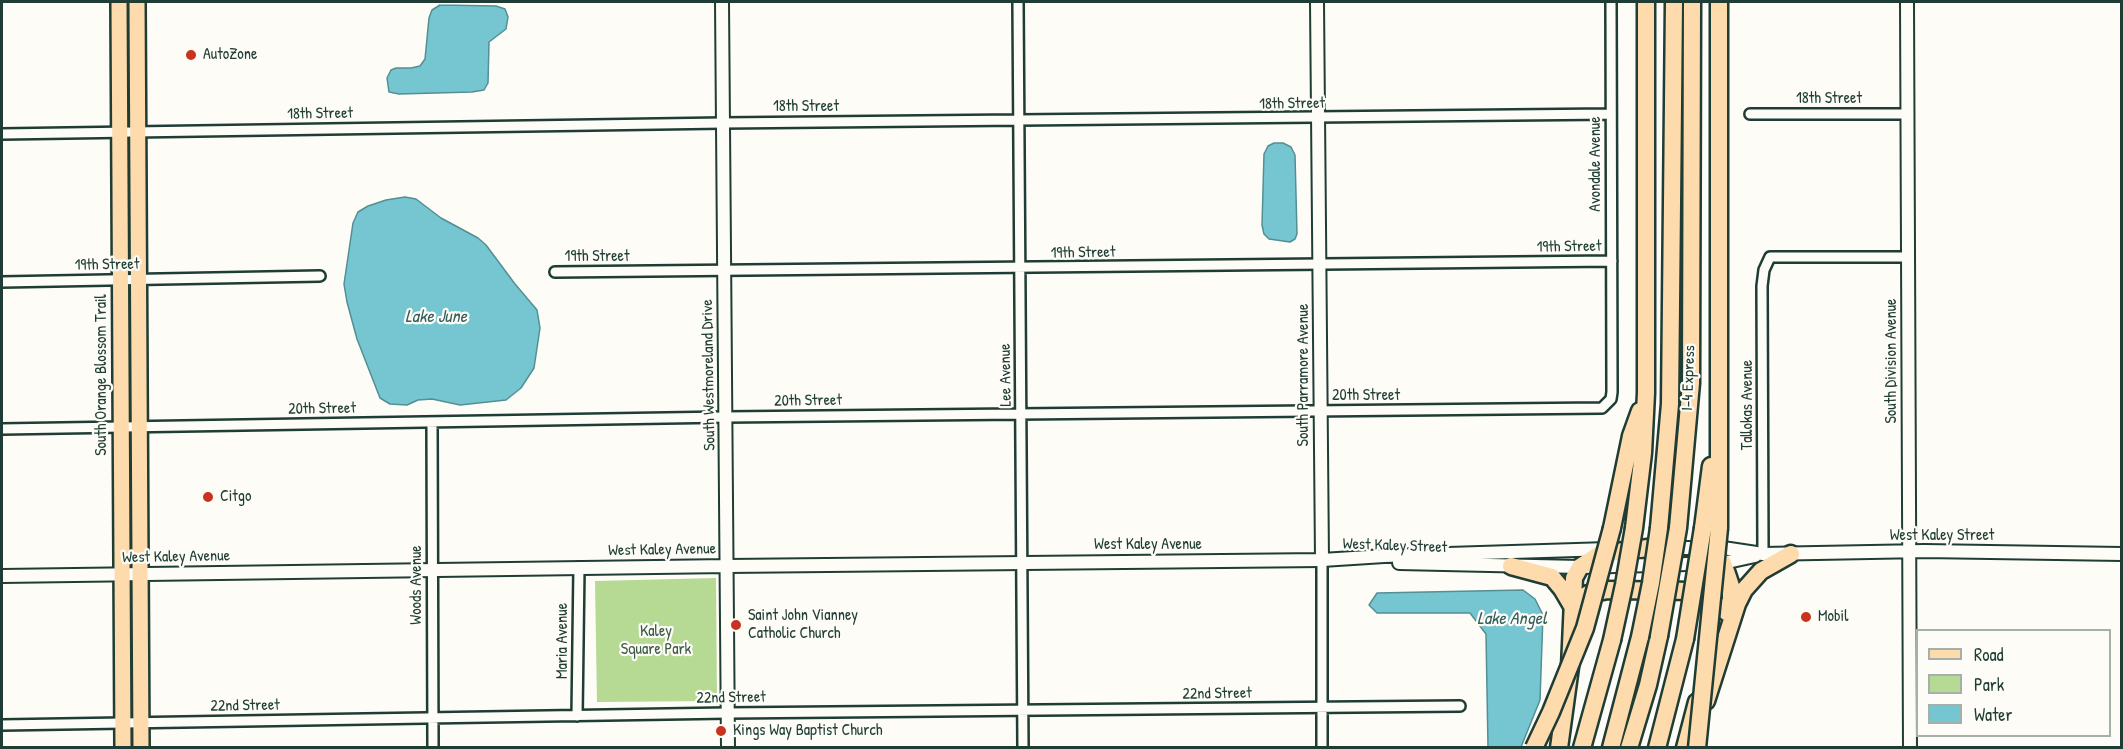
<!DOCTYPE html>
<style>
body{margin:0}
#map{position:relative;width:2123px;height:749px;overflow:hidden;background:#fdfcf7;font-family:"Patrick Hand",sans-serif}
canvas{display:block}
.frame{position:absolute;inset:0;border:3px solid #1f3d34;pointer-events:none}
.legend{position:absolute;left:1916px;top:629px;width:195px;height:108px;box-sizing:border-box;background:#fdfcf7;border:2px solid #a4b0a9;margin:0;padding:8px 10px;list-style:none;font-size:18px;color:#1f3d34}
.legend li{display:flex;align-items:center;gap:12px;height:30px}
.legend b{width:30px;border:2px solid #a4b0a9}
</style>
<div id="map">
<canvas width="2123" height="749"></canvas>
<div class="frame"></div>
<ul class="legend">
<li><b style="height:8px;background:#fedbac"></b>Road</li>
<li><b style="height:16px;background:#b6d993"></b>Park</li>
<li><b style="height:16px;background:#76c6d2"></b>Water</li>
</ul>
</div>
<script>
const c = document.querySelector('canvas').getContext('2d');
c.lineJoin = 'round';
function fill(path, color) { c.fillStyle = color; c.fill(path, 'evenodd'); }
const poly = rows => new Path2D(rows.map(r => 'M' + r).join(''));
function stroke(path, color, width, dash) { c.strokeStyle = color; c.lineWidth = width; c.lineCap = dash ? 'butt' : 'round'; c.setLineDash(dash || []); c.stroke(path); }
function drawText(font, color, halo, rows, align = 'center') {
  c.font = font + ' "Patrick Hand",sans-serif'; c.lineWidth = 4.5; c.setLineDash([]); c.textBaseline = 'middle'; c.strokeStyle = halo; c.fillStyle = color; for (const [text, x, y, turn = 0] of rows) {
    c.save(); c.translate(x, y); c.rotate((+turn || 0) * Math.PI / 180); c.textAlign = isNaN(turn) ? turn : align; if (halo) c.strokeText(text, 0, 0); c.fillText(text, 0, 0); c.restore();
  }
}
fill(poly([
 [716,578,717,701,597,702,595,581]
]), '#b6d993');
const water = poly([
 [440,5,496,6,505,9,508,17,506,29,489,42,488,83,484,90,472,92,399,94,389,92,387,78,391,70,396,68,411,68,420,66,425,59,429,18,432,10,440,5],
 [1274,143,1283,143,1291,147,1295,155,1297,234,1295,239,1290,242,1269,239,1264,234,1262,225,1264,154,1268,146,1274,143],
 [405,197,416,199,441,218,478,238,486,245,515,284,537,310,540,328,534,368,521,388,506,400,460,405,432,399,418,400,407,405,390,404,380,398,357,339,347,302,344,284,353,223,358,212,368,206,386,200,405,197],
 [1523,590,1535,599,1543,615,1540,700,1521,747,1488,747,1486,634,1470,613,1377,613,1369,605,1377,593,1523,590]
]);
fill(water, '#76c6d2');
stroke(water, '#538f93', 1.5);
const minor = poly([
 [1018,2,1023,748],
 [1750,114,1907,114],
 [2,134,723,123,1611,114],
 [555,272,1612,261],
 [2,282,320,276],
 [432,422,433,748],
 [2,429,726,417,1602,408,1611,399,1612,392,1611,2],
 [1763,554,1762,286,1764,270,1770,257,1908,257],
 [577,716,579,567],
 [2,725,728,713,1460,706],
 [1322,748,1322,560]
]);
const tertiary = poly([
 [722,2,728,748],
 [1317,2,1322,560],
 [1907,2,1910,748],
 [1649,548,1723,548,1763,554,1924,551,2122,554],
 [1399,563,1580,567,1723,563,1755,556],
 [2,576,728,566,1322,560,1384,556,1608,549]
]);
const primary = poly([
 [119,2,123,748],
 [137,2,141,748]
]);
const motorway = poly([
 [1719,2,1719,528],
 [1612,528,1631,436,1640,411],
 [1634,528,1643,453,1646,393,1646,2],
 [1659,528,1670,404,1674,2],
 [1678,528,1691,383,1692,2],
 [1703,528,1711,466],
 [1708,552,1714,554,1723,563,1727,574,1731,586,1731,601,1726,612],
 [1511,566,1552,577,1562,589,1572,606],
 [1583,597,1588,594,1608,590,1698,591,1711,597,1719,608],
 [1706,701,1737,604,1744,590,1761,571,1791,554],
 [1559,748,1570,667,1574,578,1580,567,1600,554,1648,548],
 [1582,748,1612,640],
 [1611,748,1640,637],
 [1629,748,1648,685,1659,636],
 [1657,748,1685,639],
 [1685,748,1697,702]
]);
stroke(minor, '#1f3d34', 14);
stroke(tertiary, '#1f3d34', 16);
stroke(primary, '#1f3d34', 20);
stroke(motorway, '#1f3d34', 21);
stroke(minor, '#fdfcf7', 9);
stroke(tertiary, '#fdfcf7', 12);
stroke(primary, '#fedbac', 15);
stroke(motorway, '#fedbac', 16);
const motorwayBridge = poly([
 [1659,636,1678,528],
 [1640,637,1651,583,1659,528],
 [1685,639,1703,528],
 [1612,640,1624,585,1634,528],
 [1534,748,1551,712,1585,628,1612,528],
 [1697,748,1719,528]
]);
stroke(motorwayBridge, '#1f3d34', 21, []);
stroke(motorwayBridge, '#fedbac', 16);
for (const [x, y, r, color] of [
 [191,55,6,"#c8321e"],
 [208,497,6,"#c8321e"],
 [1806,617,6,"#c8321e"],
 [736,625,6,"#c8321e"],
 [721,731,6,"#c8321e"]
]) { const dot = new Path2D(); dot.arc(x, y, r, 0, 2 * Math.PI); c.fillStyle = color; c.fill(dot); stroke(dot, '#fdfcf7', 2); }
drawText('16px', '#1f3d34', '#fdfcf7', [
 ["AutoZone",203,55],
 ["Citgo",220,497],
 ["Saint John Vianney",748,616],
 ["Catholic Church",748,634],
 ["Mobil",1818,617],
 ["Kings Way Baptist Church",733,731]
], 'left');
drawText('16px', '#1f3d34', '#fdfcf7', [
 ["18th Street",1829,99],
 ["18th Street",1292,104,-1],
 ["18th Street",806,107],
 ["18th Street",320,114,-1],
 ["Avondale Avenue",1596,164,-90],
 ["19th Street",1569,247,-1],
 ["19th Street",1083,253,-1],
 ["19th Street",597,257],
 ["19th Street",107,265,-1],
 ["South Division Avenue",1892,361,-90],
 ["South Orange Blossom Trail",102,375,-90],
 ["South Westmoreland Drive",709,375,-91],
 ["Lee Avenue",1006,375,-91],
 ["South Parramore Avenue",1304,375,-90],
 ["I-4 Express",1689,378,-88],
 ["20th Street",1366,396],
 ["20th Street",808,401,-1],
 ["Tallokas Avenue",1748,405,-90],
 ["20th Street",322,409,-1],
 ["West Kaley Street",1942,536],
 ["West Kaley Avenue",1148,545],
 ["West Kaley Street",1395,546,2],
 ["West Kaley Avenue",662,550,-1],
 ["West Kaley Avenue",176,557,-1],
 ["Woods Avenue",417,585,-90],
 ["Maria Avenue",563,641,-90],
 ["22nd Street",1217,694,-1],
 ["22nd Street",731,698,-1],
 ["22nd Street",245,706,-1]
]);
drawText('16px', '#3d5c47', '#fdfcf7', [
 ["Kaley",656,632],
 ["Square Park",656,650]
]);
drawText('italic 18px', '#355f5c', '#fdfcf7', [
 ["Lake June",436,317],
 ["Lake Angel",1512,619]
]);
</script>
